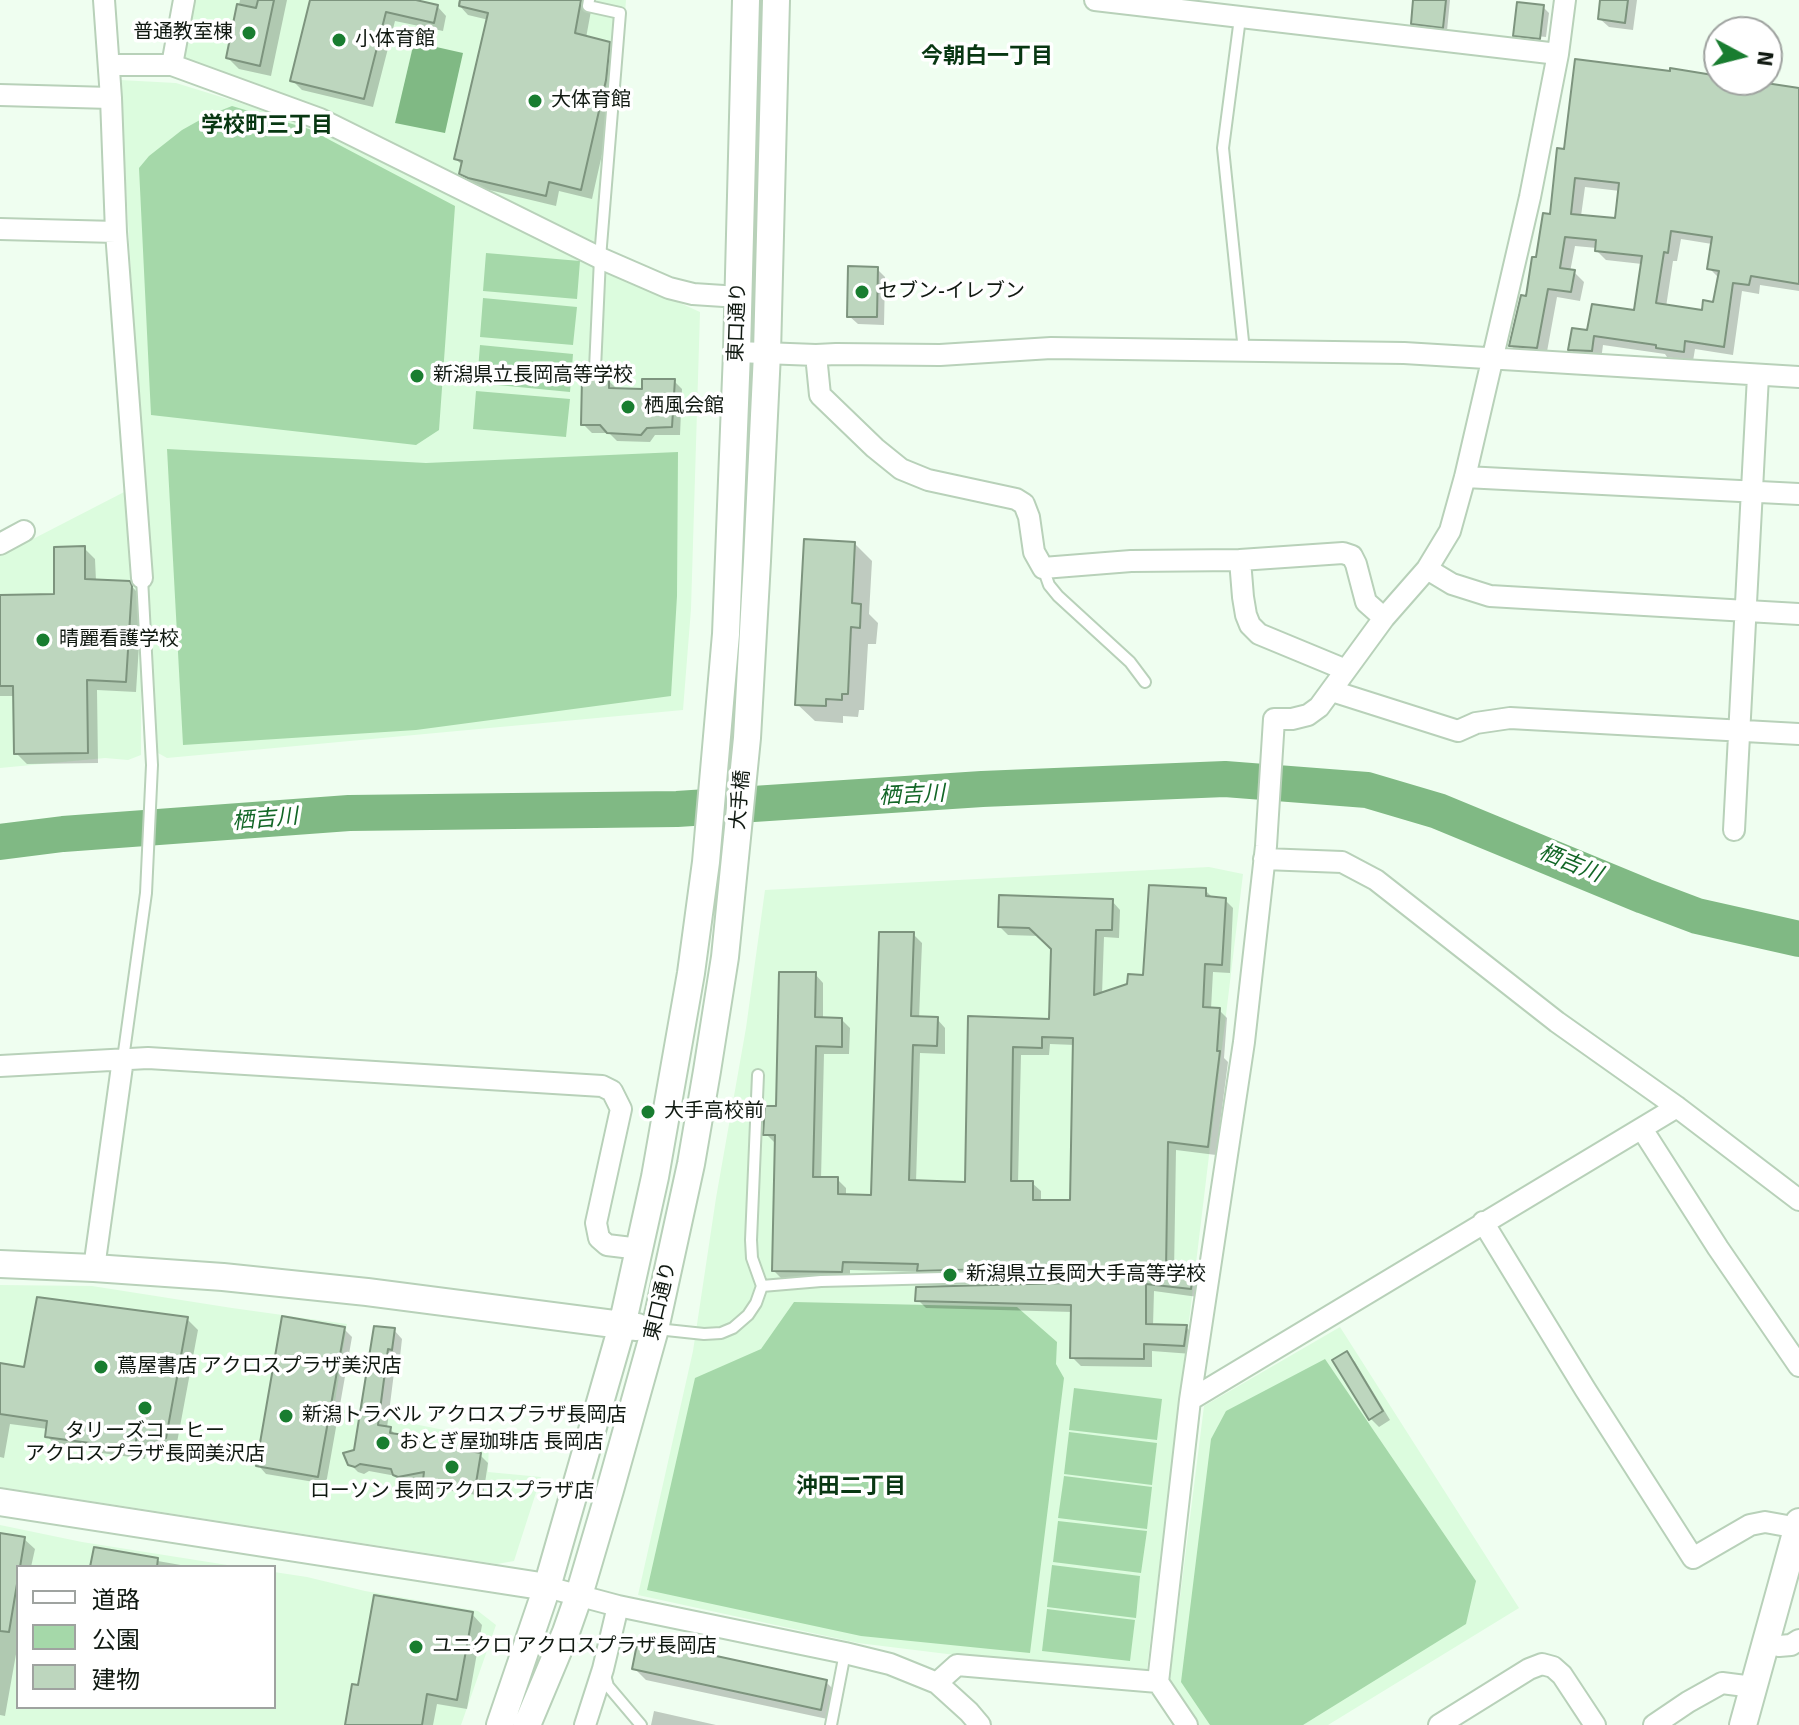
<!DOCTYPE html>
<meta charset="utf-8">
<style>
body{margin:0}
#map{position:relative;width:1799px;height:1725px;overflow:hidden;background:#effef0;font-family:Signika,"Noto Sans JP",sans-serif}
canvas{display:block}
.legend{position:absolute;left:16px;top:1565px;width:260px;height:144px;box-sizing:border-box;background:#fff;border:2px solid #9fa3a0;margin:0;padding:10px 14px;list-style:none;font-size:24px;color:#101911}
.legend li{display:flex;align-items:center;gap:16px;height:40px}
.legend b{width:40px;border:2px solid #9fa3a0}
.north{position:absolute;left:1703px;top:16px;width:80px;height:80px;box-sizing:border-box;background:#fff;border:2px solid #9fa3a0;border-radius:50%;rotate:97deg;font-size:22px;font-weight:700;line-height:32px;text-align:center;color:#101911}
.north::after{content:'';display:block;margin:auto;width:28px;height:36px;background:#197d30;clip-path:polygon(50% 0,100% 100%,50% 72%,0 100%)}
</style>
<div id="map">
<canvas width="1799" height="1725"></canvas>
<ul class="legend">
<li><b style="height:10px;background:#fff"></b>道路</li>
<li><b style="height:22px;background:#a5d8a9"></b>公園</li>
<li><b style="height:22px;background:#bdd6be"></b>建物</li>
</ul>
<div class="north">N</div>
</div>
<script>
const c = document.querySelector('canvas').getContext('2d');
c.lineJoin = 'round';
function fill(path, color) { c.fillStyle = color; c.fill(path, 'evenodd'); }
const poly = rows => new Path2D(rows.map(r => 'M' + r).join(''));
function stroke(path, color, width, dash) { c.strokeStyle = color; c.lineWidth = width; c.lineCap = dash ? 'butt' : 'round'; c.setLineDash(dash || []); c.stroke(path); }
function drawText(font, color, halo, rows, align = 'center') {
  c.font = font + ' Signika,"Noto Sans JP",sans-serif'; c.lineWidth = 7; c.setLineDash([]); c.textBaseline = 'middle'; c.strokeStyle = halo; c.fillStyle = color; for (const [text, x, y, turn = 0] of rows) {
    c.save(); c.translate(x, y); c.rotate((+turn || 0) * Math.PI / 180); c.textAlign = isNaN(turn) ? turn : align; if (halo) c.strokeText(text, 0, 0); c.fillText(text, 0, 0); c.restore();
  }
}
fill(poly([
 [192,0,626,0,607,252,197,68,181,57],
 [120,80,176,83,312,125,593,264,700,312,691,609,683,710,167,758,158,753],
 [128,490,141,653,141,755,128,760,105,758,0,768,0,556],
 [1209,867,1243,874,1147,1669,1134,1677,858,1643,638,1595,693,1351,716,1198,746,1028,765,890],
 [0,1285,92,1286,232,1308,347,1324,334,1408,489,1439,488,1472,541,1477,514,1561,497,1564,0,1487],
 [1340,1327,1519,1608,1328,1725,1196,1725,1169,1685,1204,1406],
 [0,1525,82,1542,240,1567,18,1567,18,1707,274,1707,274,1572,307,1577,365,1591,478,1611,496,1625,461,1725,0,1725]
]), '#dcfcde');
fill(poly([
 [232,106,309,129,455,206,439,430,416,445,151,415,139,168,149,156,182,130,207,116],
 [486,253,580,261,577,299,483,291],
 [483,298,577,307,573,345,480,337],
 [480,345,573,354,570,392,477,383],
 [476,391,570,399,566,437,473,429],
 [167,449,426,463,678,452,677,596,671,696,416,730,183,745],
 [794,1302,1017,1307,1057,1342,1056,1364,1064,1378,1030,1653,861,1636,647,1590,695,1378,761,1349],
 [1325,1359,1476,1581,1466,1624,1303,1725,1210,1725,1181,1682,1211,1439,1226,1411],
 [1074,1388,1162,1399,1157,1440,1069,1430],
 [1069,1432,1157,1443,1152,1485,1064,1474],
 [1064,1476,1152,1487,1147,1529,1058,1518],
 [1058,1521,1147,1531,1141,1573,1053,1562],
 [1052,1565,1140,1576,1136,1618,1047,1607],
 [1047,1609,1135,1620,1130,1661,1042,1651]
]), '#a5d8a9');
fill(poly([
 [414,42,463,53,445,133,395,123]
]), '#80b984');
fill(poly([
 [240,0,287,0,271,76,239,69,228,58],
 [312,0,418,0,417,2,437,6,446,16,443,31,395,21,373,107,302,90,292,80],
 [459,0,593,0,586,38,609,43,619,54,616,92,592,199,559,191,556,206,481,188,472,184,461,173,463,166,456,159,489,20,468,15,458,4],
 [1415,0,1450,0,1447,31,1417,27,1413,23],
 [1602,0,1637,0,1633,30,1609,27,1600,19],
 [1543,7,1549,13,1546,37,1518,34,1518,38,1516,35],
 [1719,78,1719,80,1734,80,1799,90,1799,291,1760,285,1759,294,1742,291,1733,355,1695,349,1693,361,1667,357,1665,354,1603,345,1601,360,1580,359,1570,349,1589,332,1635,312,1642,264,1606,260,1597,251,1597,248,1575,246,1570,272,1574,272,1584,282,1580,301,1557,297,1546,357,1521,355,1511,346,1528,298,1551,216,1566,151],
 [1585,187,1620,191,1617,220,1581,216],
 [1681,239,1712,244,1709,268,1720,279,1715,304,1704,312,1666,307,1673,261,1677,261],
 [877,269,885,277,884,325,858,324,849,316],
 [608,380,617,389,644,391,674,381,682,389,680,435,655,435,650,442,617,441,609,433,592,433,583,424],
 [854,543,872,561,869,614,878,623,876,644,868,644,864,710,859,710,858,717,843,716,843,723,815,721,797,704],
 [84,548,95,559,96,581,129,583,142,598,136,692,97,690,98,763,27,764,16,753,16,696,0,696,0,597,56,596],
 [1205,890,1214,899,1225,900,1233,908,1230,973,1213,972,1211,1009,1219,1010,1227,1018,1224,1058,1228,1062,1216,1155,1176,1150,1174,1273,1192,1274,1200,1282,1198,1297,1154,1291,1153,1326,1186,1327,1194,1335,1192,1354,1152,1351,1152,1367,1081,1366,1072,1357,1073,1312,926,1308,918,1300,1066,1285,1073,1281,1075,1275,928,1278,921,1272,850,1270,850,1280,782,1279,774,1271,777,1142,774,1142,766,1134,778,1108,815,974,823,983,823,1019,841,1019,850,1028,849,1054,824,1054,821,1179,837,1179,846,1188,846,1196,873,1197,913,934,922,943,919,1019,937,1019,945,1028,945,1054,920,1053,916,1182,967,1184,970,1018,1051,1021,1053,949,1039,936,1008,935,1000,927,1112,901,1120,910,1119,938,1104,937,1102,995,1145,977],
 [1050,1044,1075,1045,1072,1202,1041,1202,1041,1191,1032,1183,1018,1183,1021,1055,1049,1055],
 [187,1319,198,1330,176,1448,148,1443,145,1459,58,1447,47,1436,48,1429,10,1424,4,1458,0,1457,0,1365,26,1370],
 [376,1328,394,1330,402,1339,400,1357,396,1357,387,1428,390,1429,397,1436,411,1438,417,1444,480,1455,488,1463,483,1496,433,1488,426,1481,408,1485,396,1476,369,1471,364,1474,358,1472,350,1464,356,1452],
 [344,1329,352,1337,326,1484,266,1474,258,1465],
 [1347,1354,1355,1362,1390,1420,1379,1427,1371,1419],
 [0,1535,24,1539,35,1549,31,1567,18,1567,18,1643,5,1716,0,1715],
 [95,1550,192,1567,92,1567],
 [472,1614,482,1625,467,1709,437,1704,433,1725,347,1725,360,1687],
 [634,1668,826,1682,837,1693,832,1720,646,1680],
 [654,1711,716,1725,651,1725]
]), '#0003');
stroke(poly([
 [0,842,63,834,349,813,677,809,982,789,1225,779,1367,790,1438,811,1644,896,1697,916,1799,939]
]), '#80b984', 36);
const building = poly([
 [258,0,274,0,260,66,226,58,237,4,256,8,258,0],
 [310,0,416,0,438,5,434,23,386,12,364,99,290,81,310,0],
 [460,0,581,0,575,33,610,42,606,80,581,190,549,182,546,196,468,178,459,174,462,161,454,159,488,13,459,6,460,0],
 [1413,0,1446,0,1443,28,1411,24,1413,0],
 [1600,0,1628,0,1625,23,1598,19,1600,0],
 [1517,2,1544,5,1540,39,1513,36,1517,2],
 [1575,59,1670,71,1670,68,1719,76,1719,80,1746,80,1799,88,1799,284,1751,276,1749,285,1733,283,1724,347,1685,341,1684,352,1656,348,1656,345,1594,336,1592,351,1568,350,1572,328,1587,330,1592,304,1634,310,1642,256,1595,251,1596,240,1565,237,1560,268,1575,270,1571,292,1548,289,1537,348,1509,346,1521,295,1526,296,1532,257,1536,257,1543,213,1550,214,1557,148,1564,149,1575,59],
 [1575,178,1619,183,1615,218,1571,214,1575,178],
 [1671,231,1712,237,1707,269,1719,271,1713,302,1703,300,1702,310,1656,303,1664,252,1668,253,1671,231],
 [848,266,878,267,877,317,847,317,848,266],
 [582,378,609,378,609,388,642,389,642,379,675,379,672,427,647,428,641,435,607,433,600,425,581,425,582,378],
 [804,539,855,542,852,603,861,604,860,628,851,627,848,694,842,694,842,700,826,699,826,706,795,705,804,539],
 [85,546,85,579,130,581,132,586,126,682,87,680,88,753,14,754,13,686,0,686,0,595,54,594,54,547,85,546],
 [1149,885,1206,888,1206,896,1226,898,1222,965,1205,964,1203,1007,1220,1008,1217,1051,1220,1051,1208,1147,1168,1142,1166,1270,1193,1272,1191,1289,1146,1284,1146,1324,1187,1325,1184,1346,1144,1344,1144,1359,1070,1358,1071,1305,915,1301,916,1287,1066,1283,1070,1281,1073,1276,1071,1270,1066,1267,917,1271,918,1264,843,1262,842,1272,772,1271,775,1135,763,1135,765,1106,776,1106,779,972,816,972,815,1017,842,1018,842,1047,816,1046,813,1177,838,1177,838,1194,871,1195,879,932,914,932,911,1016,938,1017,937,1046,913,1045,909,1180,965,1182,968,1016,1049,1019,1051,949,1029,928,998,927,999,895,1113,899,1112,930,1096,930,1094,995,1127,984,1128,974,1143,975,1149,885],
 [1042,1037,1073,1038,1070,1200,1033,1200,1033,1181,1011,1181,1013,1047,1042,1048,1042,1037],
 [37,1297,188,1317,166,1438,137,1434,135,1449,45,1437,47,1421,0,1414,0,1363,24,1367,37,1297],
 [282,1316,345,1327,318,1477,256,1466,282,1316],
 [374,1326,395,1328,392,1350,388,1349,378,1425,391,1427,390,1433,412,1436,411,1441,481,1453,475,1489,423,1480,424,1472,398,1477,393,1475,391,1469,360,1464,355,1467,348,1465,343,1453,354,1450,374,1326],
 [1347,1351,1383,1411,1369,1420,1332,1360,1347,1351],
 [0,1533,25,1537,20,1567,18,1567,18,1578,9,1632,0,1631,0,1533],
 [94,1547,158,1558,157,1567,90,1567,94,1547],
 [374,1595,473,1612,457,1700,427,1694,422,1725,345,1725,352,1684,358,1685,374,1595],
 [638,1639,827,1680,821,1710,632,1669,638,1639]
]);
fill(building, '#bdd6be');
stroke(building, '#7d947e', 2);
const service = poly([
 [589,0,588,6,620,13,600,258,595,369],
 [1240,18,1223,148,1244,351],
 [1043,568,1049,585,1058,596,1130,662,1145,682],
 [123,1059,146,893,152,765,142,578],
 [762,1286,821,1281,1065,1275],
 [657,1329,704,1334,721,1333,733,1328,748,1315,756,1303,762,1286,752,1258,751,1240,758,1075],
 [605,1675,608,1686,641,1725],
 [831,1725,845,1653]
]);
const minor = poly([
 [104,0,111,98,116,232,142,578],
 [1095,0,1558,54],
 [109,65,172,65,320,119,600,258,669,288,693,294,739,297],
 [172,65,184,0],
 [0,95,111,98],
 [0,229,116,232],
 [737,352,816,355,836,354,940,355,1051,348,1404,353,1799,377],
 [816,355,820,395,875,448,901,469,928,480,1016,499,1024,504,1029,517,1034,552,1043,568,1131,561,1240,560,1343,553,1352,556,1356,564,1366,602,1384,618],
 [1465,477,1799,494],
 [0,544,24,531],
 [1240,560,1243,597,1246,615,1250,625,1259,634,1346,670],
 [1427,569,1452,584,1490,596,1799,614],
 [1332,691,1458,731,1476,723,1510,718,1799,734],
 [1734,830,1758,376],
 [1264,859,1342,862,1376,880,1557,1022,1677,1107,1799,1200],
 [0,1066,148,1058,602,1086,612,1091,621,1109,596,1223,599,1238,607,1245,640,1249],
 [1642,1129,1718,1248,1799,1366],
 [1483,1222,1585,1389,1693,1558,1750,1525,1765,1522,1798,1528],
 [94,1268,123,1059],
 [1190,1400,1677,1107],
 [547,1587,618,1606,845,1653,890,1664,937,1683,969,1712,980,1725],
 [1766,1643,1779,1646,1791,1645,1799,1640],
 [937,1683,957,1665,1158,1682],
 [585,1725,603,1669,618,1606],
 [1187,1725,1158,1682,1190,1400,1244,1042,1266,846,1274,719,1292,719,1308,715,1319,707,1384,618,1427,569,1450,531,1465,477,1530,197,1558,54,1565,0],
 [1439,1725,1529,1669,1542,1664,1553,1667,1562,1675,1595,1725],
 [1654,1725,1688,1702,1722,1683,1753,1687]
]);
const tertiary = poly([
 [0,1264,94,1268,223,1277,367,1292,637,1327],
 [0,1502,547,1587],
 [500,1725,547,1587,622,1326,655,1177,691,973,706,862,726,634,737,352,746,0],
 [527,1725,566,1632,579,1595,610,1490,655,1329,691,1164,707,1071,725,957,747,738,757,561,767,353,776,0],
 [1743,1725,1799,1522]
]);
stroke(service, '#b8d1b9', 14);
stroke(minor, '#b8d1b9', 24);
stroke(tertiary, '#b8d1b9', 30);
stroke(service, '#fff', 10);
stroke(minor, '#fff', 20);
stroke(tertiary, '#fff', 26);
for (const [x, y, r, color] of [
 [249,33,8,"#197d30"],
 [339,40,8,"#197d30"],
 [535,101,8,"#197d30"],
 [862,292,8,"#197d30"],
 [417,376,8,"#197d30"],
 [628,407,8,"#197d30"],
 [43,640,8,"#197d30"],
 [648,1112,8,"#197d30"],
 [950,1275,8,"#197d30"],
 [101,1367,8,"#197d30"],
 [145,1408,8,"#197d30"],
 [286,1416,8,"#197d30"],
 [383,1443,8,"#197d30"],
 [452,1467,8,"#197d30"],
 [416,1647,8,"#197d30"]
]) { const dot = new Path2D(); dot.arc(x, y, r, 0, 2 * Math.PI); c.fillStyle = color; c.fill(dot); stroke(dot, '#fff', 3); }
drawText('20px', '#101911', '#fff', [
 ["普通教室棟",233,33,"right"],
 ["小体育館",355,40],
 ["大体育館",551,101],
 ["セブン-イレブン",878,292],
 ["新潟県立長岡高等学校",433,376],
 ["栖風会館",644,407],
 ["晴麗看護学校",59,640],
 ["大手高校前",664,1112],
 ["新潟県立長岡大手高等学校",966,1275],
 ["蔦屋書店 アクロスプラザ美沢店",117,1367],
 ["新潟トラベル アクロスプラザ長岡店",302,1416],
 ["タリーズコーヒー",145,1432,"center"],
 ["アクロスプラザ長岡美沢店",145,1455,"center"],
 ["おとぎ屋珈琲店 長岡店",399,1443],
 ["ローソン 長岡アクロスプラザ店",452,1492,"center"],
 ["ユニクロ アクロスプラザ長岡店",432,1647]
], 'left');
drawText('20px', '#101911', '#fff', [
 ["東口通り",738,322,-88],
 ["大手橋",741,800,-85],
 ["東口通り",661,1301,-77]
]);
drawText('bold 22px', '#083712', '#fff', [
 ["今朝白一丁目",987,57],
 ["学校町三丁目",267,126],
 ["沖田二丁目",851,1487]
]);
drawText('italic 22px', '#126626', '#fff', [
 ["栖吉川",912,796,-3],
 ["栖吉川",265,820,-5],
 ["栖吉川",1570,864,22]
]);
</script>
